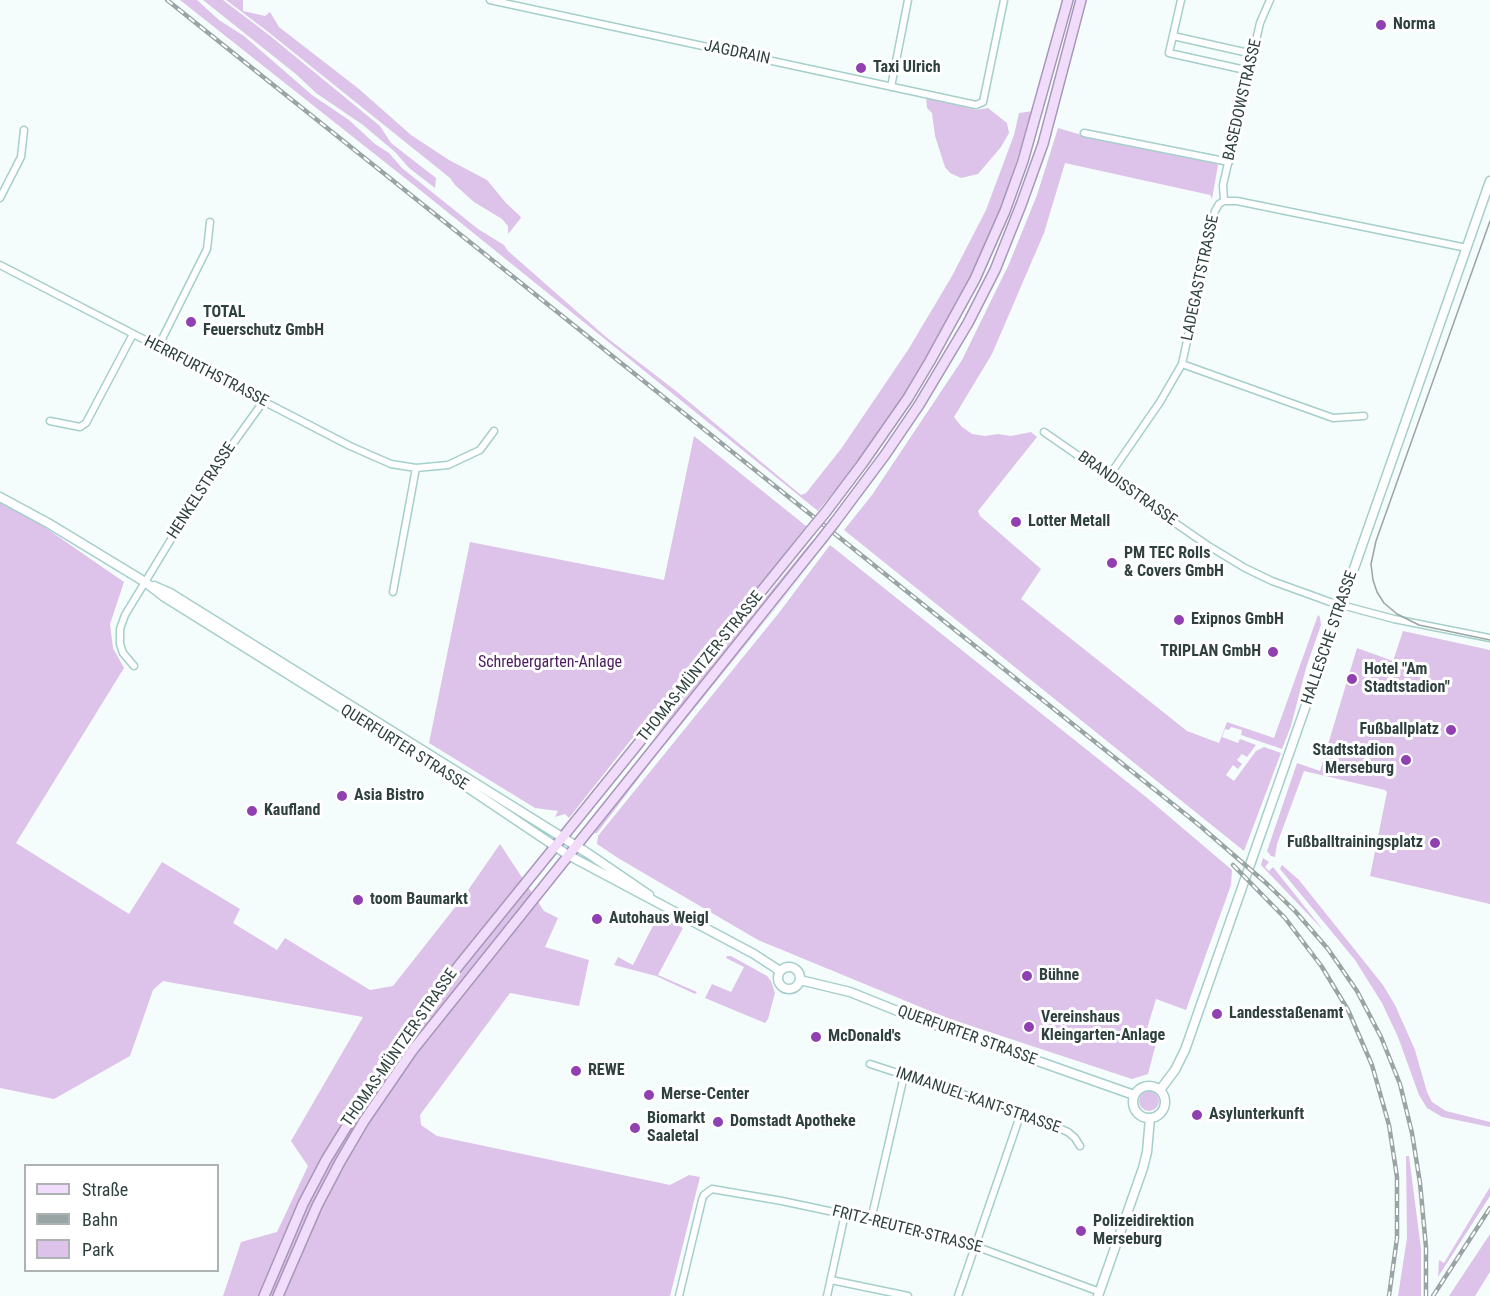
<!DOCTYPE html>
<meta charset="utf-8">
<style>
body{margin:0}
#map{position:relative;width:1490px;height:1296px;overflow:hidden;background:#f5fdfc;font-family:"Roboto Condensed",sans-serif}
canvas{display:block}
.legend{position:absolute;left:24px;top:1164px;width:195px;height:108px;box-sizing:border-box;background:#fff;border:2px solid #acb3b2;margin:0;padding:8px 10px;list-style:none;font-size:18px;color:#2f413f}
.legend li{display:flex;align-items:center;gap:12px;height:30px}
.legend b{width:30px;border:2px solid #acb3b2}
</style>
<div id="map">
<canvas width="1490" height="1296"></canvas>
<ul class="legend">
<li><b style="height:8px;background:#f1dcfb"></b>Straße</li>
<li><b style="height:8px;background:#99a5a4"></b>Bahn</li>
<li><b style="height:16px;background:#ddc2ea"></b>Park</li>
</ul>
</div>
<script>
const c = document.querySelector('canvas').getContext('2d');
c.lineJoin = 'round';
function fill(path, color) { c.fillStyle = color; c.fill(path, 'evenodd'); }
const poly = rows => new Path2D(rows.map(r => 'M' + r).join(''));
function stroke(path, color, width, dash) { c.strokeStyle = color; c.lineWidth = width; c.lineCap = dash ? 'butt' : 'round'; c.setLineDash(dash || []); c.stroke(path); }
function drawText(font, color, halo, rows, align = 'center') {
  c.font = font + ' "Roboto Condensed",sans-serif'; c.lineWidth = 6; c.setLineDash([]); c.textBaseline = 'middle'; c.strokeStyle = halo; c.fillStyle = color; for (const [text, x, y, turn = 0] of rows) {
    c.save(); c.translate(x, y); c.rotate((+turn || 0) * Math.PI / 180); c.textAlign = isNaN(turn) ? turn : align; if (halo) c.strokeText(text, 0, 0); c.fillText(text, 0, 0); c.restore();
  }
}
fill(poly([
 [180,0,197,0,219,20,244,36,312,95,349,120,375,144,389,153,402,168,478,229,504,245,508,251,606,337,676,391,801,495,806,493,841,449,908,350,952,276,986,210,1014,135,1019,113,1033,111,1003,202,979,259,945,327,911,387,869,449,818,511,420,190],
 [203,0,223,0,269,35,380,126,391,143,436,178,435,188,409,168,395,152,363,125,316,93,297,75],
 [226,0,243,0,243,11,265,16,270,12,279,27,359,89,411,135,449,160,487,180,506,203,520,216,521,218,508,234,508,226,502,219,474,202,455,185,450,178,267,31],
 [926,97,976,110,988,108,1007,123,1009,133,1001,147,978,174,961,178,950,173,945,167,935,136,932,113,927,108],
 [1058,128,1085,136,1216,163,1218,165,1212,199,1210,195,1065,163,1044,233,992,354,954,417,962,427,972,434,985,436,998,434,1011,436,1031,432,1037,437,978,511,980,516,1041,569,1021,599,1187,731,1219,743,1227,722,1274,738,1318,615,1320,617,1321,625,1306,668,1291,726,1282,749,1241,735,1242,730,1231,727,1229,730,1225,729,1222,737,1238,743,1240,739,1256,745,1247,757,1242,754,1237,760,1242,764,1238,769,1233,765,1226,775,1234,781,1256,751,1264,747,1281,753,1244,851,844,530,872,495,962,360,1009,264,1037,195],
 [694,436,806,526,694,669,634,736,569,818,565,814,555,817,558,811,535,808,429,743,470,542,664,580],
 [0,502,40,524,124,582,110,624,113,648,124,668,16,843,129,914,162,862,240,909,233,923,277,950,285,938,370,990,393,986,464,896,500,844,544,911,558,918,545,947,589,960,579,1006,510,993,420,1115,421,1125,437,1136,670,1185,689,1175,700,1177,670,1296,223,1296,241,1242,277,1232,308,1166,291,1141,363,1017,163,981,153,990,130,1056,54,1099,0,1088],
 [812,541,815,544,710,674,653,739,697,681],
 [830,545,1146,797,1232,870,1231,885,1186,1010,1156,999,1146,1032,1158,1036,1148,1074,1132,1079,947,1018,758,940,618,858,597,844,598,836,606,826,778,614],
 [816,558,651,762,597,833,594,833,650,760],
 [1403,631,1490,650,1490,904,1370,876,1387,792,1385,790,1304,771,1277,844,1275,857,1271,856,1267,851,1297,763,1320,771,1357,648,1393,661],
 [1263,858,1269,862,1265,867,1269,871,1273,867,1324,931,1261,865],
 [1282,865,1299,880,1383,985,1395,1005,1415,1050,1427,1092,1432,1102,1446,1111,1490,1122,1490,1127,1442,1117,1427,1108,1419,1095,1398,1037,1382,1003,1355,960,1280,869],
 [659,914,683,928,658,975,697,992,695,994,656,976,614,965,618,957,633,965],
 [727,956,731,956,767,976,771,981,775,993,768,1019,765,1023,705,998,712,984,731,992,744,967,726,958],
 '1139 1101a10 10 0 1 1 20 0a10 10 0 1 1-20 0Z',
 [1406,1156,1409,1156,1421,1249,1421,1296,1398,1296,1407,1238],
 [1490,1187,1490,1196,1438,1277,1439,1260,1444,1263],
 [1490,1234,1490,1272,1475,1296,1449,1296]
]), '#ddc2ea');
const street = poly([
 [490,0,976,105,983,102,1004,0],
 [1181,0,1169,53,1250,71],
 [1173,36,1253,54],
 [891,87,908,0],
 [1084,133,1229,162],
 [0,198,21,157,24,130],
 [1224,201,1223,185,1260,23,1270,0],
 [0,265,350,446,391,464,416,468,448,465,480,450,494,431],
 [158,347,207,249,210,222],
 [1182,364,1333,418,1364,416],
 [50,421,80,427,86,423,133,334],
 [1044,432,1207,545,1245,568,1272,581,1330,602,1394,619,1490,638],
 [1109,476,1160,402,1182,364,1215,211,1219,204,1224,201,1237,201,1467,248],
 [393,592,416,468],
 [134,666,123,653,120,644,120,629,125,615,209,477,263,402],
 [870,1064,1033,1117,1068,1132,1075,1138,1080,1146],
 [871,1220,904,1076],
 [831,1280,908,1296],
 [679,1296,702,1200,704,1195,712,1189,782,1201,871,1220,975,1246,1100,1292],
 [827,1296,845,1214],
 [958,1296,1021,1113]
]);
const secondary = poly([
 [0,497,48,523,145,582,163,596,443,771,568,855,754,954,780,971],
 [154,586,170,593,589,854,649,895],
 '778 978a11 11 0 1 1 22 0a11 11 0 1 1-22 0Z',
 [800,980,850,992,910,1016,1134,1095],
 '1133 1102a16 16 0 1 1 32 0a16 16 0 1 1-32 0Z',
 [1160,1090,1175,1070,1185,1050,1490,181],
 [1098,1296,1143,1168,1147,1152,1150,1118]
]);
const primary = poly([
 [825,513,862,464,908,398,930,361,975,279,1005,211,1023,161,1068,0],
 [835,522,885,455,919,405,968,323,995,270,1021,205,1043,144,1081,0],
 [264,1296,303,1204,326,1160,369,1090,427,1005,810,531],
 [278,1296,317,1206,340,1162,364,1121,412,1051,821,540]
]);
stroke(street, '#a4cfca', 9);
stroke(secondary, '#a4cfca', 11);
stroke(primary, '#a797b8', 12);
stroke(street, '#fff', 6);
stroke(secondary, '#fff', 8);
stroke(primary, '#f1dcfb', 9);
stroke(poly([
 [1490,221,1376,541,1371,564,1373,580,1377,592,1384,603,1397,614,1419,625,1490,640]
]), '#99a5a4', 1.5);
const rail = poly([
 [167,0,1199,825,1266,883,1295,911,1328,949,1357,991,1381,1037,1400,1084,1412,1133,1420,1183,1426,1247,1426,1296],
 [1233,865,1285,918,1322,967,1348,1010,1372,1065,1389,1125,1397,1177,1397,1238,1389,1296],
 [1433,1296,1490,1208]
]);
stroke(rail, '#99a5a4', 4.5);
stroke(rail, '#fff', 2, [7]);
const primaryBridge = poly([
 [810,531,825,513],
 [821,540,835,522]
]);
stroke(primaryBridge, '#a797b8', 12, []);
stroke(primaryBridge, '#f1dcfb', 9);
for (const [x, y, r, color] of [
 [1381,25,6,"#9040b0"],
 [861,68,6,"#9040b0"],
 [191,322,6,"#9040b0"],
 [1016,522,6,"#9040b0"],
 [1112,563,6,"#9040b0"],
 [1179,620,6,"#9040b0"],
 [1273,652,6,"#9040b0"],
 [1352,679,6,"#9040b0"],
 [1451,730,6,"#9040b0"],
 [1406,760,6,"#9040b0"],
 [342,796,6,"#9040b0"],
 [252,811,6,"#9040b0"],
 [1435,843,6,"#9040b0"],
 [358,900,6,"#9040b0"],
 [597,919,6,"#9040b0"],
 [1027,976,6,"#9040b0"],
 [1217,1014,6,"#9040b0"],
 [1029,1027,6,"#9040b0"],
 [816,1037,6,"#9040b0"],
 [576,1071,6,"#9040b0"],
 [649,1095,6,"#9040b0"],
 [1197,1115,6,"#9040b0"],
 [718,1122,6,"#9040b0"],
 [635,1128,6,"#9040b0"],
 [1081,1231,6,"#9040b0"]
]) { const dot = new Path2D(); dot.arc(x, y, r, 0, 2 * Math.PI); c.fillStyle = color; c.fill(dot); stroke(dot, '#fff', 2); }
drawText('bold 16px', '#2f413f', '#fff', [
 ["Norma",1393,25],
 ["Taxi Ulrich",873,68],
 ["TOTAL",203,313],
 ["Feuerschutz GmbH",203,331],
 ["Lotter Metall",1028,522],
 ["PM TEC Rolls",1124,554],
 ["& Covers GmbH",1124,572],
 ["Exipnos GmbH",1191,620],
 ["TRIPLAN GmbH",1261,652,"right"],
 ["Hotel \"Am",1364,670],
 ["Stadtstadion\"",1364,688],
 ["Fußballplatz",1439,730,"right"],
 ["Stadtstadion",1394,751,"right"],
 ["Merseburg",1394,769,"right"],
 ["Asia Bistro",354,796],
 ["Kaufland",264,811],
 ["Fußballtrainingsplatz",1423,843,"right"],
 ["toom Baumarkt",370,900],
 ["Autohaus Weigl",609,919],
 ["Bühne",1039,976],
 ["Landesstaßenamt",1229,1014],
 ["Vereinshaus",1041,1018],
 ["Kleingarten-Anlage",1041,1036],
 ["McDonald's",828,1037],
 ["REWE",588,1071],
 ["Merse-Center",661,1095],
 ["Asylunterkunft",1209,1115],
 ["Biomarkt",647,1119],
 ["Saaletal",647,1137],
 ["Domstadt Apotheke",730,1122],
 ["Polizeidirektion",1093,1222],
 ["Merseburg",1093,1240]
], 'left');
drawText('16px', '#2f413f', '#fff', [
 ["JAGDRAIN",737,53,12],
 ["BASEDOWSTRASSE",1243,100,-77],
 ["LADEGASTSTRASSE",1201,278,-78],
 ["HERRFURTHSTRASSE",206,372,27],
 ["BRANDISSTRASSE",1127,489,35],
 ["HENKELSTRASSE",202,491,-57],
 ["HALLESCHE STRASSE",1330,638,-71],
 ["THOMAS-MÜNTZER-STRASSE",701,667,-51],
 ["QUERFURTER STRASSE",404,748,32],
 ["QUERFURTER STRASSE",967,1036,20],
 ["THOMAS-MÜNTZER-STRASSE",400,1048,-55],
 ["IMMANUEL-KANT-STRASSE",978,1101,19],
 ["FRITZ-REUTER-STRASSE",907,1230,14]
]);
drawText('16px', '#4b195e', '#fff', [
 ["Schrebergarten-Anlage",550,663]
]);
</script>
